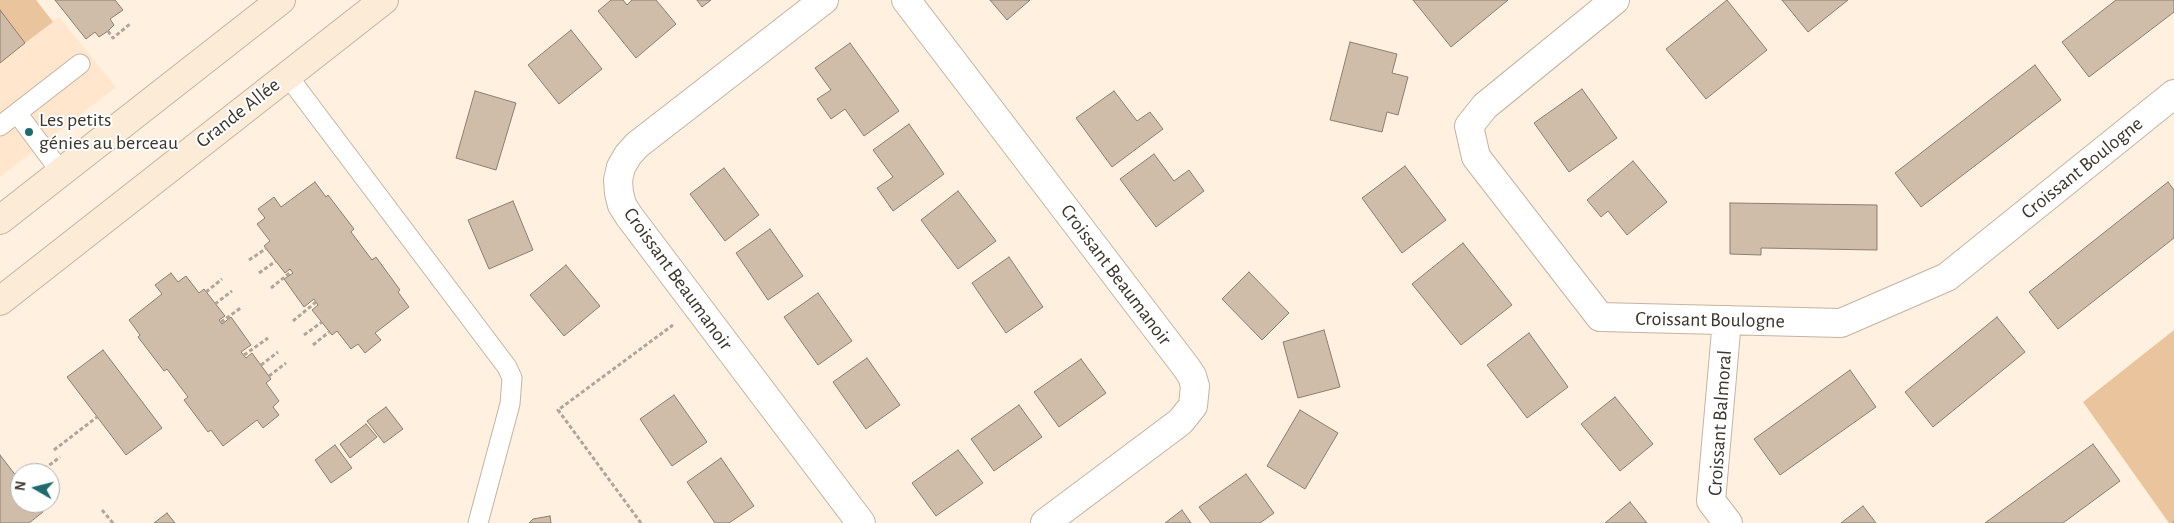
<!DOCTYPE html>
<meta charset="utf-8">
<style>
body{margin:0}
#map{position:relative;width:2174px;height:523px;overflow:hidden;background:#fff0e0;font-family:"Alegreya Sans",sans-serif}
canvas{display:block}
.north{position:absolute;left:10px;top:463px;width:50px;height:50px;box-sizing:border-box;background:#fff;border:1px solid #b1aeab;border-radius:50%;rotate:278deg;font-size:14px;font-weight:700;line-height:20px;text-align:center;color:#3c352d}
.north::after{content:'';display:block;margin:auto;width:18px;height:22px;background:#1e6b6e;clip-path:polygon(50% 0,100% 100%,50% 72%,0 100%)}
</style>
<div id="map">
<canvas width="2174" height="523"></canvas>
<div class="north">N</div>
</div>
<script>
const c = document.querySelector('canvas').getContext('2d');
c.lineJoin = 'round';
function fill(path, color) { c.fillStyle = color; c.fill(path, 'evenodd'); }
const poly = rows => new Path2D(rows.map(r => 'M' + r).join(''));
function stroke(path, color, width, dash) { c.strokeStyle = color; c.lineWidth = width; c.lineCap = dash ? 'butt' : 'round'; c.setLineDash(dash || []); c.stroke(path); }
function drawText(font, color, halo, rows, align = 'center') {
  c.font = font + ' "Alegreya Sans",sans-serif'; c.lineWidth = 4; c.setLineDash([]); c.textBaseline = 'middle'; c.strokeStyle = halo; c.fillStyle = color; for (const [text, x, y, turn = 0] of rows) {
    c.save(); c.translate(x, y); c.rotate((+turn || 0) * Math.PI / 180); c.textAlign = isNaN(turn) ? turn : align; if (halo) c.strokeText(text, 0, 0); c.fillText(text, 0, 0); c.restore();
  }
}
fill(poly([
 [0,0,36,0,53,21,59,17,116,87,0,177]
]), '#ffe6cc');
fill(poly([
 [0,0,36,0,53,22,25,43,0,10],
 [2174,330,2174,523,2169,523,2083,402]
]), '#eac49c');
const building = poly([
 [55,0,115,0,123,10,110,19,114,25,108,31,99,37,95,32,86,39,55,0],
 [611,0,623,0,627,5,632,0,656,0,676,24,636,58,598,11,611,0],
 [697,0,711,0,702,7,697,0],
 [990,0,1030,0,1007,20,990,0],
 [1413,0,1508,0,1451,47,1413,0],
 [1727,0,1767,50,1706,99,1666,49,1727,0],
 [1782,0,1848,0,1808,32,1782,0],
 [2116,0,2174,0,2174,12,2089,77,2062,42,2116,0],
 [0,10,25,43,0,63,0,10],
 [571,30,602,69,559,104,528,65,571,30],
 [1350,42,1397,54,1392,73,1408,77,1398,115,1387,112,1382,132,1330,120,1350,42],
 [850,43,899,111,864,136,845,109,831,119,817,99,831,90,815,68,850,43],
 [2035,65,2061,100,1921,207,1895,173,2035,65],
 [1582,89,1617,138,1569,172,1534,123,1582,89],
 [475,91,516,103,496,170,456,158,475,91],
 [1114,91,1137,121,1150,112,1163,129,1112,167,1076,118,1114,91],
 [909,124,944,174,893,211,877,188,893,177,873,150,909,124],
 [1154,154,1174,181,1189,170,1204,191,1156,227,1120,179,1154,154],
 [1633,161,1667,202,1627,235,1608,211,1601,217,1587,200,1633,161],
 [1405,166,1446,220,1402,253,1362,198,1405,166],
 [724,168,759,215,725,241,690,194,724,168],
 [315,182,326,197,328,195,354,229,351,232,372,260,376,257,400,290,398,292,409,307,375,333,381,340,365,353,358,344,351,349,337,331,332,335,312,310,318,305,314,299,304,307,284,279,293,273,290,269,285,273,264,246,270,241,257,224,265,218,258,209,274,197,281,207,315,182],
 [2168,182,2174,190,2174,238,2058,329,2029,292,2168,182],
 [958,191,996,241,958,269,921,220,958,191],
 [513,201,533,250,489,269,468,220,513,201],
 [1730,203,1877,205,1877,250,1761,248,1761,255,1730,254,1730,203],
 [770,229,803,276,768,300,736,253,770,229],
 [1463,243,1512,305,1461,345,1412,284,1463,243],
 [1009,257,1043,307,1006,333,972,283,1009,257],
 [566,265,600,306,564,336,530,295,566,265],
 [1249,272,1289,313,1262,340,1222,299,1249,272],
 [171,273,178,282,186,276,199,293,204,289,225,316,219,320,222,324,231,317,251,345,241,352,246,358,252,353,271,379,266,383,279,401,273,407,279,415,263,428,257,420,223,446,211,430,208,432,184,400,188,397,167,369,164,371,138,337,140,335,129,320,162,294,155,285,171,273],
 [818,293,852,341,818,365,784,317,818,293],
 [1997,317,2025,352,1933,427,1905,392,1997,317],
 [1324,330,1340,387,1298,398,1283,342,1324,330],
 [1529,333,1568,387,1527,418,1487,365,1529,333],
 [103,350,162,428,126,455,67,377,103,350],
 [867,358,900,405,866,429,833,382,867,358],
 [1081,359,1106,393,1059,427,1034,392,1081,359],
 [1850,370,1876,407,1780,475,1754,439,1850,370],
 [674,395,707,442,672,466,640,419,674,395],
 [1615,397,1653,444,1620,471,1581,424,1615,397],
 [1019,405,1042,437,994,471,971,439,1019,405],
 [386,407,403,429,384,443,367,421,386,407],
 [1300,410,1338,433,1305,489,1267,466,1300,410],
 [366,424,377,437,350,458,340,444,366,424],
 [2093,444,2120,481,2063,523,1985,523,2093,444],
 [335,445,352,468,331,483,315,460,335,445],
 [958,450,983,483,936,516,912,483,958,450],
 [0,455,20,481,20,503,36,503,43,512,29,523,0,523,0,455],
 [721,458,754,506,729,523,715,523,687,482,721,458],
 [1246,474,1274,513,1260,523,1211,523,1199,507,1246,474],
 [1630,502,1647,523,1605,523,1630,502],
 [1863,506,1876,523,1841,523,1863,506],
 [1182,510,1191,523,1165,523,1182,510],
 [167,513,175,523,154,523,167,513],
 [550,516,551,523,529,523,533,519,550,516]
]);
fill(building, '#cfbda9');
stroke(building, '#8f7d6c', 1);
const lane = poly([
 [287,75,507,367,512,378,510,404,478,523],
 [17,113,61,172],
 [0,126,80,64]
]);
const street = poly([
 [824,0,637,145,628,155,621,167,618,180,619,193,622,205,629,216,861,523],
 [906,0,1186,367,1192,376,1195,386,1193,406,1180,422,1045,523],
 [1615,0,1485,106,1469,126,1476,157,1600,317,1841,323,1947,277,2174,94],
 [1727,320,1711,501,1728,523]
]);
const secondary = poly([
 [0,220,281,0],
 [0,301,384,0]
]);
stroke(lane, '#c6b3a0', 21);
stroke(street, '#c6b3a0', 30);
stroke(secondary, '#c6b3a0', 30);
stroke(poly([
 [108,31,113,38,130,24],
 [249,260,267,248],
 [259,273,276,261],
 [271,288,292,271],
 [206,292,222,279],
 [215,304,232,291],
 [293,321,316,302],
 [221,322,242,307],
 [304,335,322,322],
 [313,345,329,332],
 [244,355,268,338],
 [261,365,278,352],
 [269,376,286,363],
 [54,450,97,417],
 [39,473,60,457],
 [102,510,113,523],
 [641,523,558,410,673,325],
 [2173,523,2174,522]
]), '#b1a598', 3, [4, 2.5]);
stroke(lane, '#fff', 19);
stroke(street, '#fff', 28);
stroke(secondary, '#fcebd7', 28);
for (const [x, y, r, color] of [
 [29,132,5,"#1e6b6e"]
]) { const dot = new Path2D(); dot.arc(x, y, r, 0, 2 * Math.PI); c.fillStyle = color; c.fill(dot); stroke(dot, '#fff', 2); }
drawText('20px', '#3c352d', '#fff', [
 ["Grande Allée",238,113,-38],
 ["Croissant Boulogne",2082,168,-39],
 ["Croissant Beaumanoir",1116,275,53],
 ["Croissant Beaumanoir",678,279,54],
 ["Croissant Boulogne",1710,320,1],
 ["Croissant Balmoral",1720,423,-86]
]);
drawText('20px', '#3c352d', '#fff', [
 ["Les petits",39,120],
 ["génies au berceau",39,143]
], 'left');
</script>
